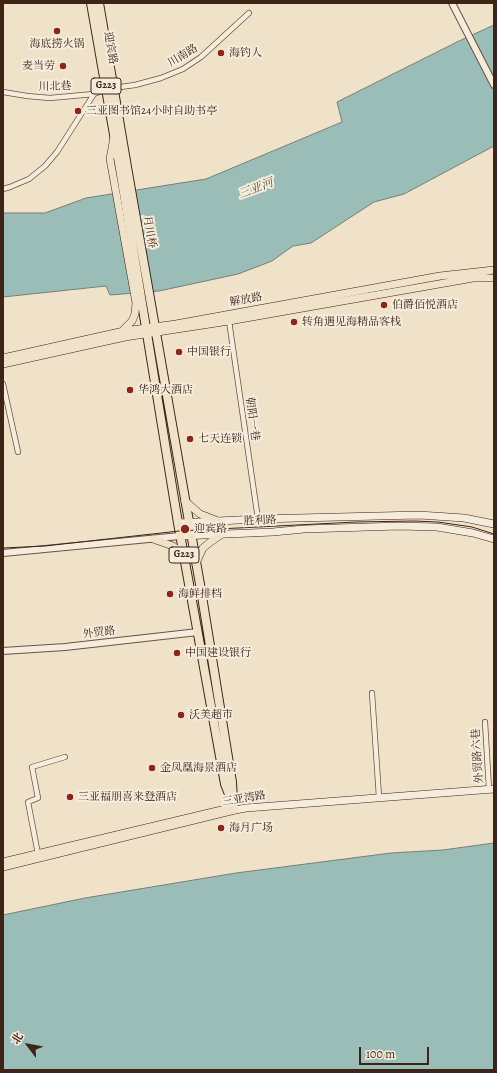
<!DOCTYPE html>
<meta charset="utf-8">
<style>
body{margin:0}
#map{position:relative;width:497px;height:1073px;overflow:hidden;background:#f0e2c9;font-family:Alegreya,"Noto Serif SC",serif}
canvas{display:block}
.frame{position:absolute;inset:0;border:4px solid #3e2317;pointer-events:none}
.north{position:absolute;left:8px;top:1025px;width:40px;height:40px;-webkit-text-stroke:3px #f5ecdc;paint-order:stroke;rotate:302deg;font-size:11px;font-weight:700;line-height:16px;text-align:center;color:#3e2317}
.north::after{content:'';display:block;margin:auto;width:14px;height:18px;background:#3e2317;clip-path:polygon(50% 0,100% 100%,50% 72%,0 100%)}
.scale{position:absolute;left:359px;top:1047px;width:70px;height:18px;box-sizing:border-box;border:2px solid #3e2317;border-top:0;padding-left:5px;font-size:12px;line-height:14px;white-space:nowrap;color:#3e2317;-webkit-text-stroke:3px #f5ecdc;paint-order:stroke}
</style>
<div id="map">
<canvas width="497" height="1073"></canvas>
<div class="frame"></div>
<div class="north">北</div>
<div class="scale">100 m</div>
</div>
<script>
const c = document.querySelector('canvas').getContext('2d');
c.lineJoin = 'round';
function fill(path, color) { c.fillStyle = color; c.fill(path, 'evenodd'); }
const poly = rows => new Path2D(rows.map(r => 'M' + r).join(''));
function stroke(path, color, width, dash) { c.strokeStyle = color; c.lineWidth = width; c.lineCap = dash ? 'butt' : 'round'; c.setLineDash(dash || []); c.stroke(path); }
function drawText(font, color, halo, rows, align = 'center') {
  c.font = font + ' Alegreya,"Noto Serif SC",serif'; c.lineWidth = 4; c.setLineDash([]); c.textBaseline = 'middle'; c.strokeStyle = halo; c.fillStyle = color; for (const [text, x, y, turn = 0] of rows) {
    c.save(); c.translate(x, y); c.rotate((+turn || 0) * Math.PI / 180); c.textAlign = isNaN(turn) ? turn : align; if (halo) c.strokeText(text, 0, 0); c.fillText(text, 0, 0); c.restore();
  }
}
const water = poly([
 [494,25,494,146,404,194,374,202,311,243,293,246,272,261,238,274,159,291,110,295,106,286,3,297,3,213,45,213,86,198,206,179,342,122,337,102,459,41,494,25],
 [494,843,494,1070,3,1070,3,915,85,898,236,873,391,853,443,850,494,843]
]);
fill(water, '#9abdb8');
stroke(water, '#757f78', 1);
const minor = poly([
 [113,88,135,85,161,78,183,69,201,57,249,13],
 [3,92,27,96,50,98,94,94,106,89],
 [3,189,10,187,29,179,45,166,57,152,94,94],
 [229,321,258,519],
 [3,384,18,452],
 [372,693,379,797],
 [485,722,489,789],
 [38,854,28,802,38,798,32,767,65,757]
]);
const tertiary = poly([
 [452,3,494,85],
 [3,553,180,536],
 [3,651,65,647,198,632]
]);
const secondary = poly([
 [178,523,258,519,419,515,464,518,494,524],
 [180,536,273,532,304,529,399,526,437,527,473,533,494,539],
 [235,810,246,808,494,789]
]);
const primary = poly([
 [114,137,110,159,136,303,135,314,132,321,122,331],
 [3,358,124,331,176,324,440,276,494,270],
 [3,364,125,337,229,321,473,278,494,278],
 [185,501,200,514,218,521],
 [153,539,173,546,178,550,183,558],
 [196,563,203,548,209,543,222,534],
 [3,862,234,807,235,810,3,867]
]);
const trunk = poly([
 [91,3,120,169,178,523,225,784,234,807],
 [99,3,127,167,201,590,232,782,233,800]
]);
stroke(minor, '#6a5344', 6);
stroke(tertiary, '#6a5344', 8);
stroke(secondary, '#3e2317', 8);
stroke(primary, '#3e2317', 8);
stroke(trunk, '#3e2317', 10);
stroke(minor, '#f5ecdc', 4.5);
stroke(tertiary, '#f5ecdc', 6);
stroke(secondary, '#f5ecdc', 7);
stroke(primary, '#f0e2c9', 7);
stroke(trunk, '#f0e2c9', 8);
stroke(poly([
 [3,548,45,546,179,531,356,522,414,521,438,522,472,527,494,534]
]), '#3e2317', 1);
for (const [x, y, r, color] of [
 [57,31,4,"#8f2418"],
 [221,53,4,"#8f2418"],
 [63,66,4,"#8f2418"],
 [78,111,4,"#8f2418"],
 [384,305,4,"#8f2418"],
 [294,322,4,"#8f2418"],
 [179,352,4,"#8f2418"],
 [130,390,4,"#8f2418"],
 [190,439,4,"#8f2418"],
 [185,529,5,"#8f2418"],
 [170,594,4,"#8f2418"],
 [177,653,4,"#8f2418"],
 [181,715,4,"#8f2418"],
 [152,768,4,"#8f2418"],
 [70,797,4,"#8f2418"],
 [221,828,4,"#8f2418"]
]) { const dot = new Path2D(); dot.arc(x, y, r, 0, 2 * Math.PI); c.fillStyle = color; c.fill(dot); stroke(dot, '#f5ecdc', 1.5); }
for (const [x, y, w] of [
 [106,86,30],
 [184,555,30]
]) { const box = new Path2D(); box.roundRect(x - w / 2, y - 8, w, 16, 3); c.fillStyle = '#f5ecdc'; c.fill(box); stroke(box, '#3e2317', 1); }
drawText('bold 10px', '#3e2317', null, [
 ["G223",106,86],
 ["G223",184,555]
]);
drawText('11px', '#3e2317', '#f5ecdc', [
 ["海底捞火锅",57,44,"center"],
 ["海钓人",229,53],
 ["麦当劳",55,66,"right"],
 ["三亚图书馆24小时自助书亭",86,111],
 ["伯爵佰悦酒店",392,305],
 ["转角遇见海精品客栈",302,322],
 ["中国银行",187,352],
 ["华鸿大酒店",138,390],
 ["七天连锁",198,439],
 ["迎宾路",194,529],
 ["海鲜排档",178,594],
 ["中国建设银行",185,653],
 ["沃美超市",189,715],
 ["金凤凰海景酒店",160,768],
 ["三亚福朋喜来登酒店",78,797],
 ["海月广场",229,828]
], 'left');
drawText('11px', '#3e2317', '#f5ecdc', [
 ["迎宾路",110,48,80],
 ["川南路",183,56,-31],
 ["川北巷",55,87,-1],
 ["月川桥",149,232,80],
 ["解放路",246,300,-10],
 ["朝阳一巷",252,419,82],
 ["胜利路",260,521,-3],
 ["外贸路",99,633,-7],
 ["外贸路六巷",478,756,-94],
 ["三亚湾路",244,799,-9]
]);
drawText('italic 12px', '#5a5147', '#f5ecdc', [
 ["三亚河",256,189,-21]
]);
</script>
